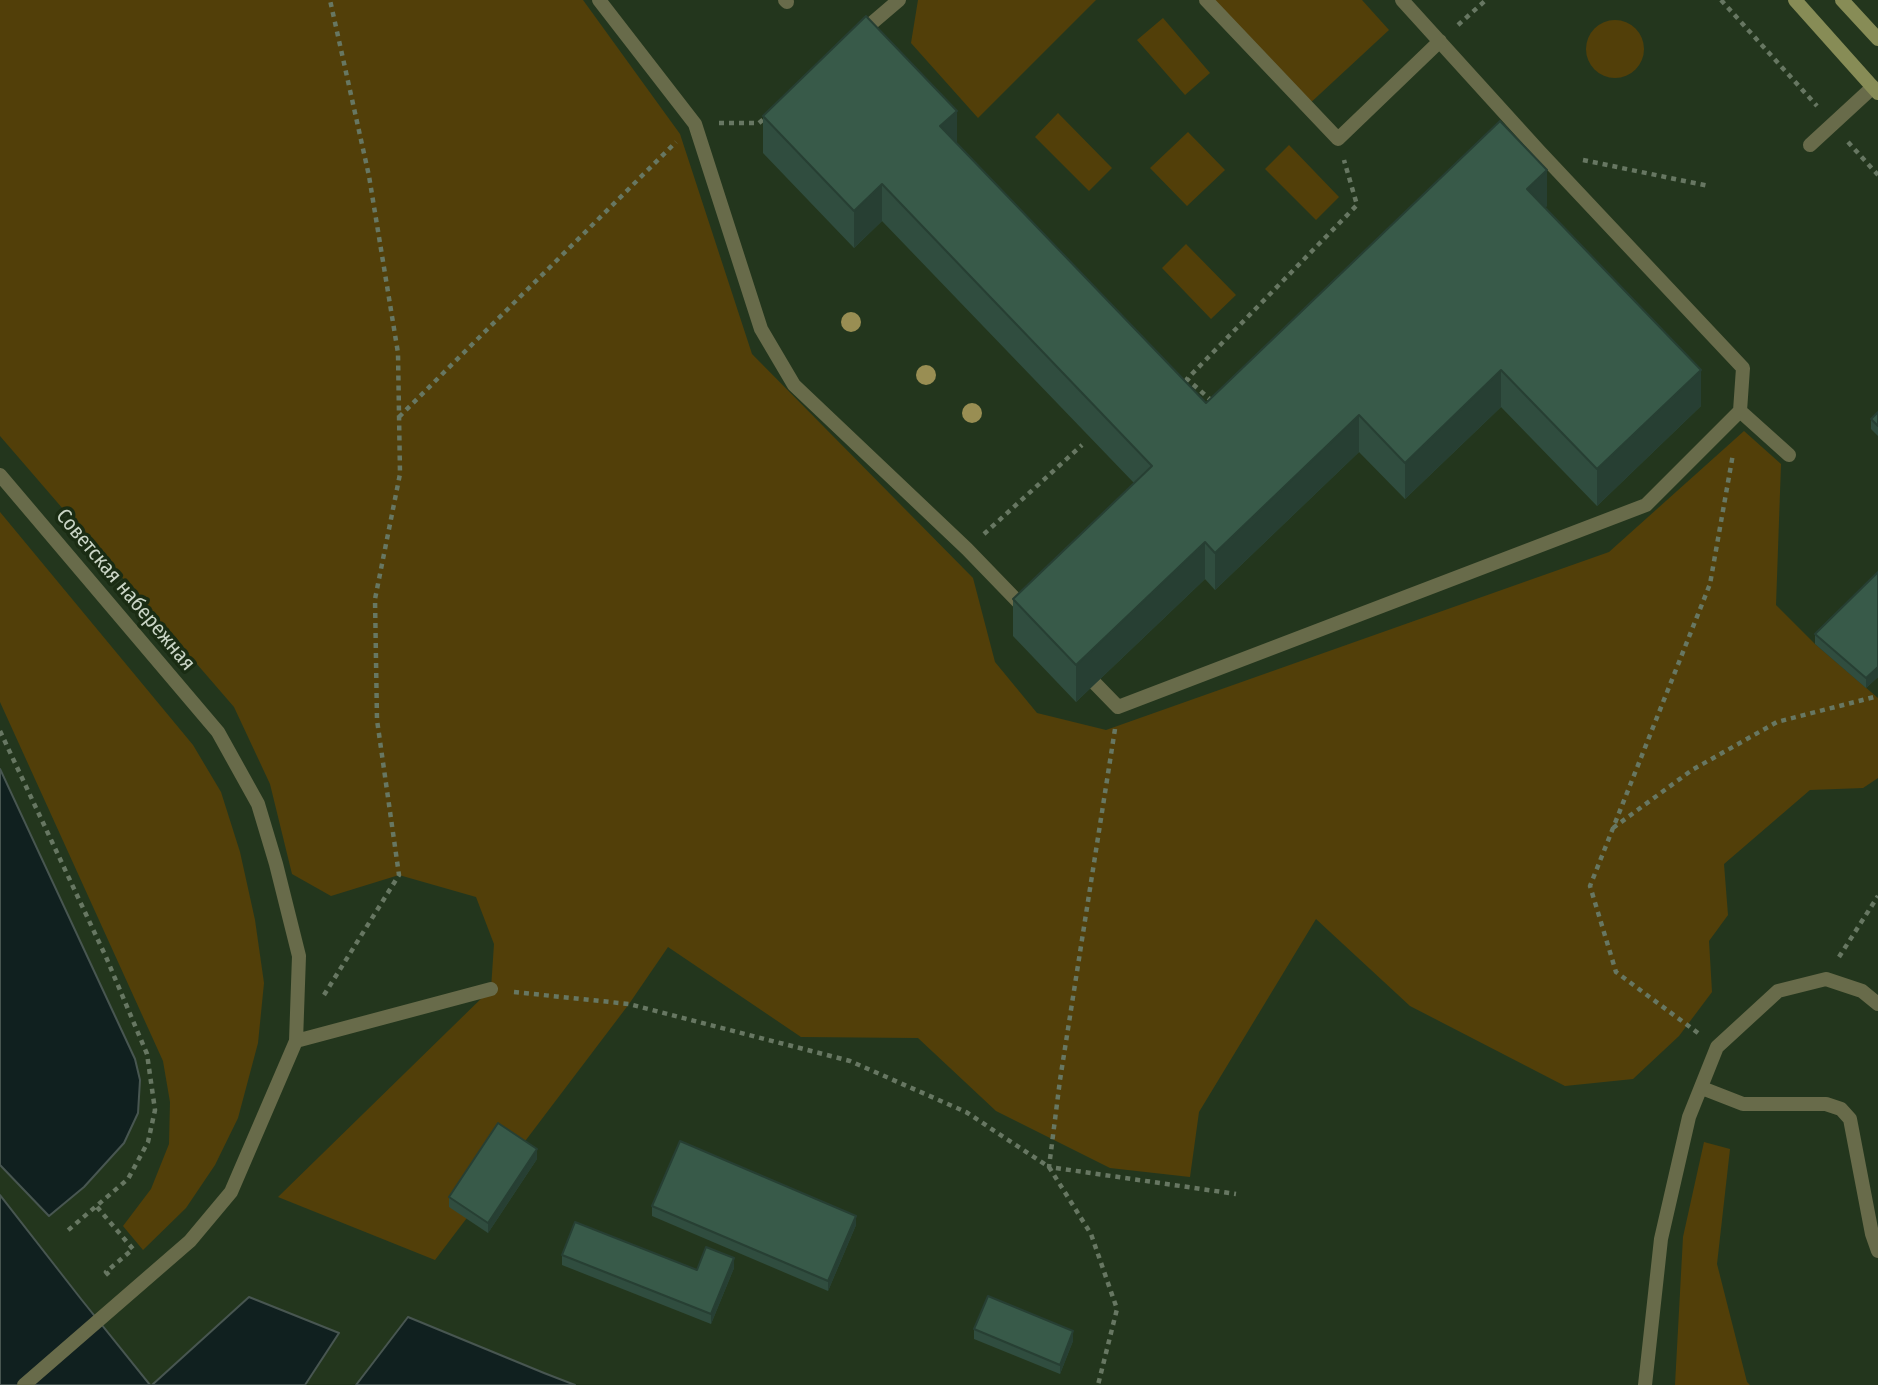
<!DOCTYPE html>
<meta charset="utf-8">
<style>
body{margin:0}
canvas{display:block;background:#23361d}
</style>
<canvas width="1878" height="1385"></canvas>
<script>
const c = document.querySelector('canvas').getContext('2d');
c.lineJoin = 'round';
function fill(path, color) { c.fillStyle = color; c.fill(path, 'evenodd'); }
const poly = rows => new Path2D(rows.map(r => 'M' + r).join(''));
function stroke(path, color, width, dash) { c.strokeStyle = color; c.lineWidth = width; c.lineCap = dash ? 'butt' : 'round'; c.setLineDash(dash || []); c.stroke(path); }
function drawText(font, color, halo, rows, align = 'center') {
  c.font = font + ' "Fira Sans Condensed",sans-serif'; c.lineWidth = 7; c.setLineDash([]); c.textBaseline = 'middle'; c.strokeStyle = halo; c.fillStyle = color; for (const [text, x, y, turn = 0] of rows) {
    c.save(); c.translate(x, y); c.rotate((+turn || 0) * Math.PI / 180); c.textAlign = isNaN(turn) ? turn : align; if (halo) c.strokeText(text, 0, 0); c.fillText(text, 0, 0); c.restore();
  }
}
fill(poly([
 [0,0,583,0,680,134,752,354,973,578,995,662,1037,713,1106,730,1609,552,1744,431,1781,464,1776,605,1815,644,1878,698,1878,778,1863,788,1810,790,1724,864,1728,915,1709,941,1712,992,1679,1036,1633,1079,1565,1086,1410,1006,1316,919,1199,1112,1190,1177,1110,1168,996,1111,918,1038,801,1037,668,947,629,1004,435,1260,278,1197,491,989,494,944,476,897,399,875,331,896,292,874,270,784,234,707,0,436],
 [918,0,1096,0,978,118,911,43],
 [1209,0,1362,0,1389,30,1307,106],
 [1163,18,1210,73,1185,95,1137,40],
 '1586 49a29 29 0 1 1 58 0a29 29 0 1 1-58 0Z',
 [1058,113,1112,168,1089,191,1035,137],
 [1188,132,1225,170,1187,206,1150,168],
 [1289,145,1339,197,1316,220,1265,169],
 [1186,244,1236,295,1211,319,1162,268],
 [0,512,193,745,221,792,240,852,255,920,264,983,258,1043,238,1118,215,1165,186,1208,143,1250,123,1226,151,1189,169,1144,170,1102,163,1061,0,702],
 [1704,1142,1730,1149,1717,1264,1747,1382,1750,1385,1675,1385,1683,1237]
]), '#523f09');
const water = poly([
 [0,769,135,1059,140,1080,138,1113,124,1143,84,1187,49,1216,0,1165,0,769],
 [0,1195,81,1299,150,1385,0,1385,0,1195],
 [249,1297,339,1333,305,1385,152,1385,249,1297],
 [408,1317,544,1373,575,1385,356,1385,408,1317]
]);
fill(water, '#10201f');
stroke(water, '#485651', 2);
stroke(poly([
 [1721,0,1817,106],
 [1458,25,1486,0],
 [719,123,759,123,765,118],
 [1848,142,1878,175],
 [1583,160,1709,186],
 [1212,401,1187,379,1357,205,1344,160],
 [399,417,676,142],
 [984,534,1082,445],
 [1115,729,1060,1080,1049,1167,1236,1194],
 [0,731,106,957,147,1054,155,1110,148,1142,128,1179,66,1232],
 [1613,828,1692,770,1777,722,1878,696],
 [1839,957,1878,896],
 [514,992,629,1004,850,1061,966,1112,1049,1167,1091,1234,1117,1309,1098,1385],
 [324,995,399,875,377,720,375,599,400,474,398,353,369,176,330,0],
 [1698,1033,1616,972,1590,886,1710,584,1733,454],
 [97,1207,133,1249,106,1272,112,1279]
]), '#677762', 4.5, [5, 5]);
stroke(poly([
 [599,0,695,124,761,329,794,385,967,549,1026,610],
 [785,0,787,2],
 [1206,0,1338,139,1440,41],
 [871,35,865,29,899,0],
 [1810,145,1873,87],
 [1740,411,1789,455],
 [1083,671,1118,707,1646,505,1740,411,1743,368,1539,151,1402,0],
 [1702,1088,1743,1104,1826,1104,1841,1109,1850,1119,1872,1234,1878,1251],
 [1645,1385,1661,1239,1689,1117,1717,1047,1778,991,1826,979,1862,991,1878,1004]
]), '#686b4a', 14);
stroke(poly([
 [0,475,218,732,258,804,276,864,299,956,296,1041,231,1192,190,1241,24,1385],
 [296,1041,491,989]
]), '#686b4a', 14);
stroke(poly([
 [1795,0,1878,93],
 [1842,0,1878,39]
]), '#878c56', 14);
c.fillStyle = '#998e53';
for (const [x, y] of [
 [851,322],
 [926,375],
 [972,413]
]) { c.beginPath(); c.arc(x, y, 10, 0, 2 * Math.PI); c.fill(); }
fill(poly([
 [763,116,957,143,1206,403,1547,206,1545,208,1701,406,1597,506,1501,407,1405,499,1359,452,1215,590,1205,579,1076,702,1013,636,1013,599,1134,483,882,221,854,248,763,153],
 [1878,412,1878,436,1871,429,1871,419],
 [1878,572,1878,677,1866,688,1815,644,1815,634],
 [537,1159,488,1233,449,1207,449,1197],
 [652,1206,856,1225,828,1291,652,1216],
 [562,1255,697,1270,734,1268,711,1324,562,1265],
 [974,1329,1073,1341,1060,1374,974,1339]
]), '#304d3f');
fill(poly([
 [957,111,957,147,940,126],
 [1547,170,1547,206,1527,226,1527,189],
 [882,184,882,221,854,248,854,211],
 [1501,370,1501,407,1405,499,1405,463],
 [1701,370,1701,406,1597,506,1597,469],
 [1359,415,1359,452,1215,590,1215,553],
 [1205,542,1205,579,1076,702,1076,665],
 [1878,667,1878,677,1866,688,1866,678],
 [537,1149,537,1159,488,1233,488,1223],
 [856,1216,856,1225,828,1291,828,1281],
 [734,1258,734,1268,711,1324,711,1314],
 [1073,1331,1073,1341,1060,1374,1060,1365]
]), '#273f33');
const building = poly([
 [866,16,957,111,940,126,1206,403,1500,121,1547,170,1527,189,1701,370,1597,469,1501,370,1405,463,1359,415,1215,553,1205,542,1076,665,1013,599,1152,466,882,184,854,211,763,116,866,16],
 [1878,412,1878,426,1871,419,1878,412],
 [1878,572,1878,667,1866,678,1815,634,1878,572],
 [498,1123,537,1149,488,1223,449,1197,498,1123],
 [680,1141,856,1216,828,1281,652,1206,680,1141],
 [575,1222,697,1270,706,1247,734,1258,711,1314,562,1255,575,1222],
 [988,1296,1073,1331,1060,1365,974,1329,988,1296]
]);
fill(building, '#385a49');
stroke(building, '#273f33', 2);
drawText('21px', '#cad5c6', '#1a2c13', [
 ["Советская набережная",125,590,50]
]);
</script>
